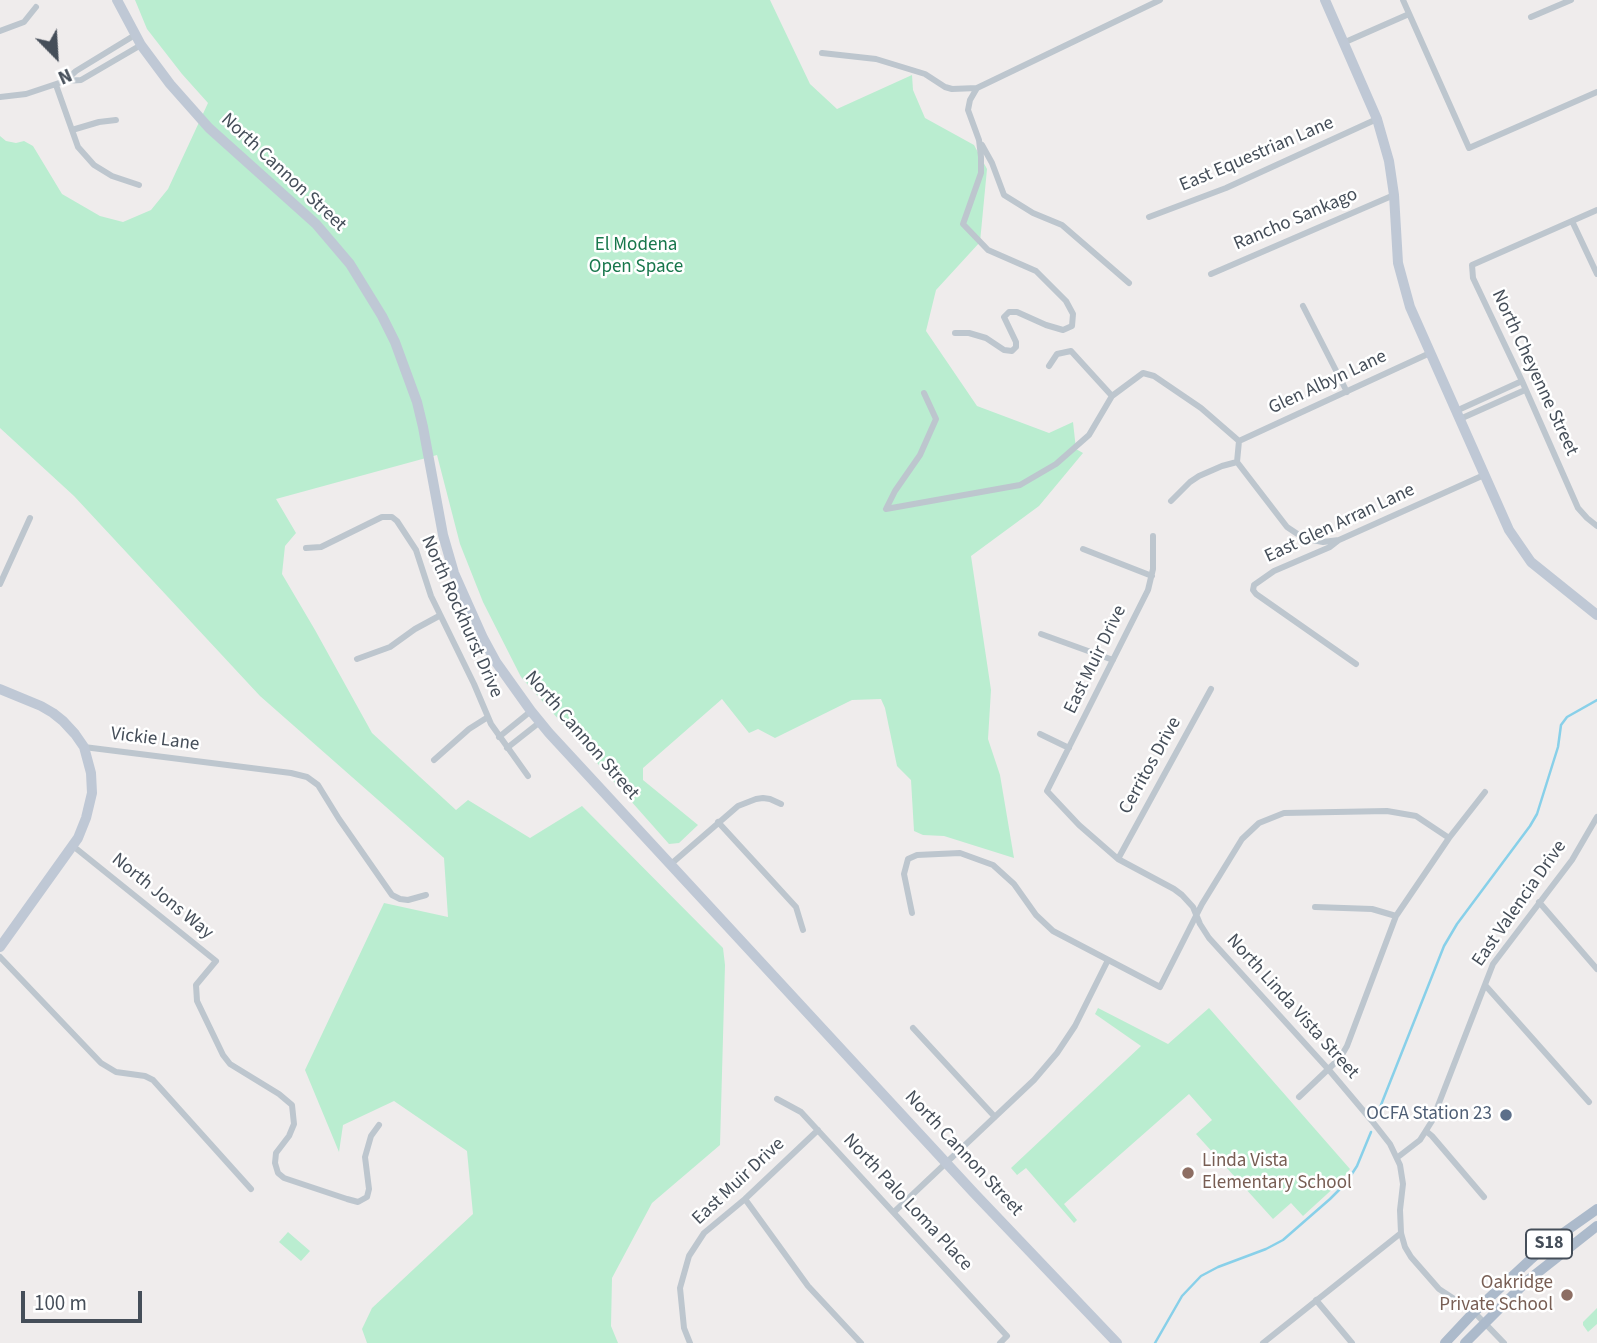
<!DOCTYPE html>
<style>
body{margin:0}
#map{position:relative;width:1597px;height:1343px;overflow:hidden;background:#efecec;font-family:"Source Sans 3",sans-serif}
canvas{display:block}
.north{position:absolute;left:21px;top:21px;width:70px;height:70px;-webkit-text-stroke:5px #fff;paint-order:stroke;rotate:156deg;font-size:19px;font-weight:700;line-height:28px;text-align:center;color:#454e59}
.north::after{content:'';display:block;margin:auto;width:24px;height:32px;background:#454e59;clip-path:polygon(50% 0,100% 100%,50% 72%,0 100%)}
.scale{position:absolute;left:21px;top:1291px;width:121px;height:32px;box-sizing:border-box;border:4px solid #454e59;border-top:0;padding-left:9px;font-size:21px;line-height:24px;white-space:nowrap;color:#454e59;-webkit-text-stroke:5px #fff;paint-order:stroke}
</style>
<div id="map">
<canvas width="1597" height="1343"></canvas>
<div class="north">N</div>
<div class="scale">100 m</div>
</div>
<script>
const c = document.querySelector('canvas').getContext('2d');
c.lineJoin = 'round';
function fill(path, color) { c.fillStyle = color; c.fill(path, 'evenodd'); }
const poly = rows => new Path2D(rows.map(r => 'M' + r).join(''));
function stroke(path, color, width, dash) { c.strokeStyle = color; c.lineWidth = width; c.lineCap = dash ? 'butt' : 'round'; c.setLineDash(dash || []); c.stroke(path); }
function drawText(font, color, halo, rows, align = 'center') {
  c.font = font + ' "Source Sans 3",sans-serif'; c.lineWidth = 5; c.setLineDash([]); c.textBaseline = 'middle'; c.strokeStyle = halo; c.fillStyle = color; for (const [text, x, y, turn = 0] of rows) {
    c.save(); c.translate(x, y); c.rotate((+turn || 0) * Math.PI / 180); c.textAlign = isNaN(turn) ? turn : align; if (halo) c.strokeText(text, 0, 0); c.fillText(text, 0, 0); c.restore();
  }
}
fill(poly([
 [135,0,770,0,810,84,837,109,912,75,913,90,925,118,974,145,987,169,980,242,936,290,926,331,977,406,1049,433,1073,422,1076,449,1083,453,1039,506,971,556,991,690,988,739,1000,775,1014,858,944,836,923,835,914,831,911,780,897,766,885,708,881,699,852,700,775,738,758,729,749,733,722,699,643,768,643,780,698,825,679,843,669,844,521,677,483,602,460,544,437,455,276,499,296,533,285,546,282,574,315,630,372,733,456,810,468,800,530,838,582,806,723,948,725,965,720,1145,652,1203,612,1278,611,1326,618,1343,367,1343,362,1329,372,1308,473,1214,467,1151,394,1101,343,1125,339,1152,305,1070,384,903,448,917,444,858,260,696,74,496,0,428,0,136,6,141,16,143,24,141,33,146,62,194,100,216,123,222,151,210,168,189,208,103,182,74,147,29],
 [1098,1008,1168,1044,1209,1008,1350,1169,1338,1184,1303,1216,1291,1203,1273,1219,1196,1134,1212,1120,1189,1094,1064,1204,1077,1220,1074,1223,1026,1168,1017,1175,1011,1168,1141,1046,1095,1014],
 [288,1232,310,1251,301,1261,279,1242],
 [1597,1308,1597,1324,1588,1332,1583,1325,1583,1322]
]), '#baedd0');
stroke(poly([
 [1377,1115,1444,946,1457,924,1530,826,1537,814,1558,747,1561,725,1567,717,1597,700],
 [1155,1343,1182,1296,1201,1276,1218,1267,1266,1249,1283,1240,1330,1199,1346,1183,1357,1166,1371,1132]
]), '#88d0e9', 2.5);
stroke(poly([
 [1403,0,1469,148,1597,92],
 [1531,17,1571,0],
 [0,31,24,22,36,7],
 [1343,43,1409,14],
 [822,53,876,59,925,74,945,87,952,89,977,88,1160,0],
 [65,81,76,71,135,35],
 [56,85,78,147,94,165,112,176,139,185],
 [0,97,26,94,65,81,81,80,141,45],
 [72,130,99,122,116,120],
 [982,145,992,163,1004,195,1033,213,1062,225,1129,283],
 [1597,210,1472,265,1473,278,1522,381,1578,508,1587,518,1597,526],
 [1149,217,1226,188,1377,119],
 [1572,221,1597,274],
 [1211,274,1394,195],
 [1303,306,1347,392],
 [955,333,969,333,986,338,1004,350,1012,351,1016,347,1016,342,1004,317,1009,312,1017,312,1046,325,1063,330,1072,326,1073,314,1066,301,1036,271,988,250,963,224,981,173,981,157,979,140,968,110,970,100,977,88],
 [1049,366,1057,354,1071,351,1112,396],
 [924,393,936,419,920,455,895,491,886,509,1020,485,1056,464,1089,435,1112,396,1143,373,1154,376,1201,408,1239,441],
 [1456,411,1522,381],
 [1460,419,1525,390],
 [1239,441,1430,353],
 [1239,441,1237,462,1287,527,1302,537,1312,540,1323,542,1339,540],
 [1171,501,1190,482,1199,476,1222,466,1237,462],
 [1153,536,1153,569,1148,590,1047,791,1079,825,1118,859,1174,889,1182,895,1193,907,1200,924,1209,938,1329,1070,1372,1121,1390,1144,1400,1165,1403,1184,1400,1210,1401,1233,1405,1247,1411,1257,1439,1289,1474,1312,1504,1343],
 [306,548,321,547,382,517,392,517,397,521,416,550,431,596,474,684,491,724,528,776],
 [1083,549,1152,576],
 [0,584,30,518],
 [1041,634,1113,660],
 [357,659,390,647,415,629,439,616],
 [1356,664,1256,594,1253,590,1254,585,1274,571,1330,547,1339,540,1484,475],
 [1040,734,1069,748],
 [499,737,531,711],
 [84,747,291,773,307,777,318,785,339,819,392,895,400,899,408,900,426,895],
 [507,748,540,722],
 [434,760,469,729,488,717],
 [718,822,796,907,803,930],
 [73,846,216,961,196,985,197,1001,223,1055,230,1064,279,1094,292,1105,294,1124,289,1136,276,1153,275,1163,278,1173,284,1178,347,1199,358,1202,367,1197,369,1189,365,1157,371,1136,379,1125],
 [1118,859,1211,689],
 [671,864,738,806,756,799,763,798,770,799,781,804],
 [1539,902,1597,969],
 [1315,907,1372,909,1396,916],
 [912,913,904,874,908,859,917,855,960,853,993,865,1014,884,1036,915,1053,931,1160,987,1202,904,1242,839,1259,823,1284,813,1387,811,1416,816,1449,838],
 [0,957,101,1063,116,1072,145,1076,153,1080,251,1189],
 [1485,985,1589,1102],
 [913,1028,995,1117],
 [1299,1097,1340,1058,1347,1046,1396,916,1449,838,1485,792],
 [777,1099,801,1112,1007,1336,1000,1343],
 [1426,1131,1432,1136,1484,1197],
 [1398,1157,1420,1140,1432,1121,1493,964,1572,860,1597,817],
 [745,1199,808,1286,861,1343],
 [894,1212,1034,1080,1057,1053,1075,1026,1108,960],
 [1316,1300,1352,1343],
 [690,1343,684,1328,680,1288,689,1256,704,1233,745,1199,818,1130],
 [1263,1343,1401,1233]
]), '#bdc6ce', 6);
stroke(poly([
 [117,0,141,45,170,84,209,128,316,224,350,264,382,316,395,342,417,402,423,427,443,535,454,573,483,638,496,662,531,711,549,733,974,1193,1117,1343],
 [1325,0,1377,119,1389,161,1394,195,1398,263,1410,307,1509,530,1531,562,1597,615],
 [0,689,41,706,53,713,63,721,75,734,84,747,91,773,92,793,86,818,78,838,0,947]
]), '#bfc8d5', 10);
stroke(poly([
 [1445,1343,1474,1312,1530,1260,1552,1241,1597,1209],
 [1465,1343,1527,1281,1597,1226]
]), '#acbacb', 10);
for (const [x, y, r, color] of [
 [1506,1115,7,"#5c6f8a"],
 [1188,1173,7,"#8d6e63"],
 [1567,1295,7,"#8d6e63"]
]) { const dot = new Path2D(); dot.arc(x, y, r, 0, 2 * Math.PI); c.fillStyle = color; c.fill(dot); stroke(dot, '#fff', 2.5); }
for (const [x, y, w] of [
 [1549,1244,46]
]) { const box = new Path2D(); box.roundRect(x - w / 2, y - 14.5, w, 29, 5); c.fillStyle = '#fff'; c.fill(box); stroke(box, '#454e59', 2); }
drawText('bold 18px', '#454e59', null, [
 ["S18",1549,1244]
]);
drawText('19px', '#454e59', '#fff', [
 ["East Equestrian Lane",1257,155,-23],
 ["North Cannon Street",283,173,43],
 ["Rancho Sankago",1296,220,-23],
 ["North Cheyenne Street",1534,373,65],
 ["Glen Albyn Lane",1328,383,-25],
 ["East Glen Arran Lane",1340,524,-25],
 ["North Rockhurst Drive",461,617,66],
 ["East Muir Drive",1096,660,-64],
 ["North Cannon Street",581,736,49],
 ["Vickie Lane",155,740,7],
 ["Cerritos Drive",1151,766,-61],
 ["North Jons Way",162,897,39],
 ["East Valencia Drive",1520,904,-55],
 ["North Linda Vista Street",1292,1007,48],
 ["North Cannon Street",963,1154,47],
 ["East Muir Drive",739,1182,-43],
 ["North Palo Loma Place",907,1203,47]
]);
drawText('19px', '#18774c', '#fff', [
 ["El Modena",636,246],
 ["Open Space",636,268]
]);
drawText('19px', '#4e5e75', '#fff', [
 ["OCFA Station 23",1492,1115]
], 'right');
drawText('19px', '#785e54', '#fff', [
 ["Linda Vista",1202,1162],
 ["Elementary School",1202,1184],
 ["Oakridge",1553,1284,"right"],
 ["Private School",1553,1306,"right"]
], 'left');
</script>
